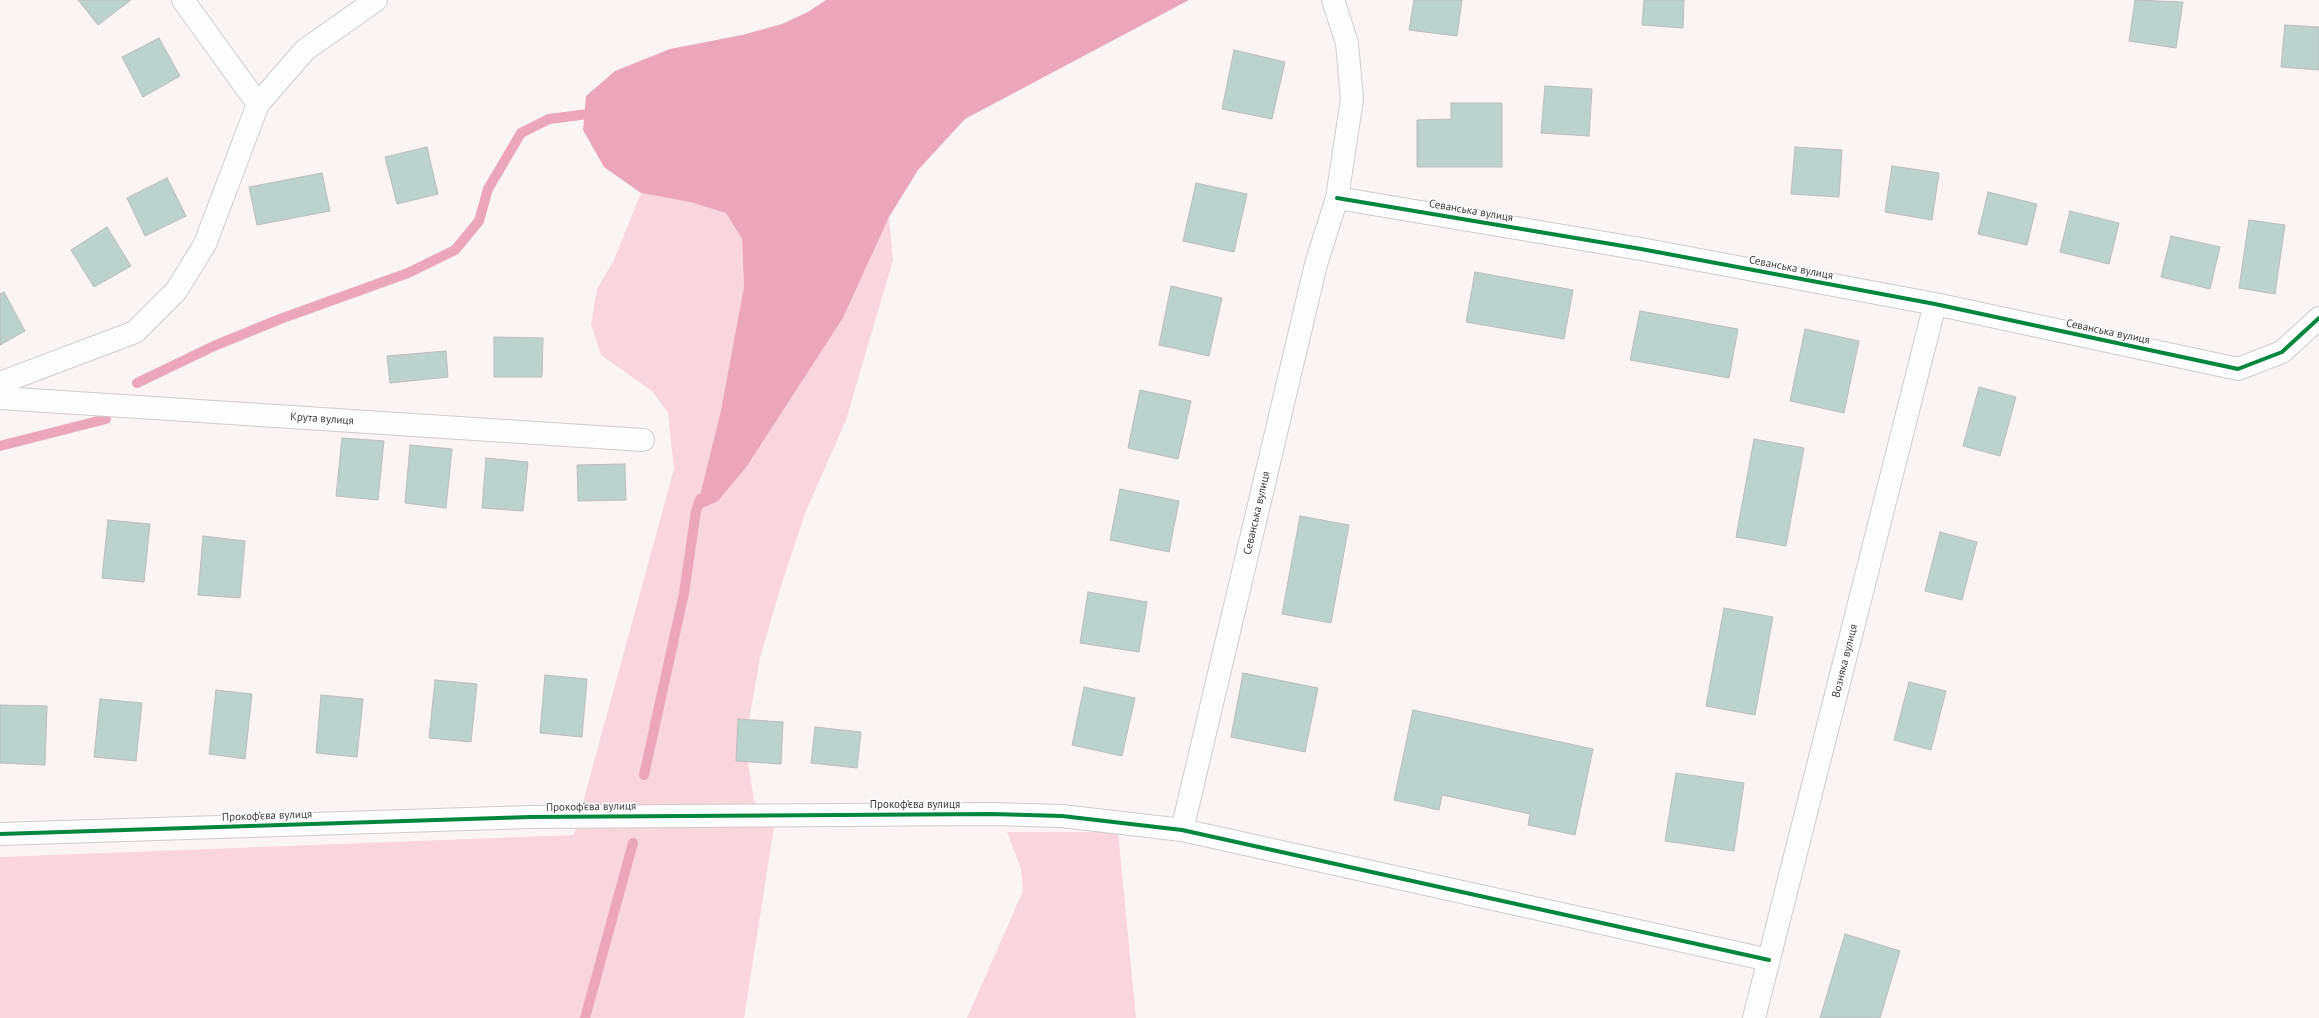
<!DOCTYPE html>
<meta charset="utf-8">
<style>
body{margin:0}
canvas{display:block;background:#faf4f5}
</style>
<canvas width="2319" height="1018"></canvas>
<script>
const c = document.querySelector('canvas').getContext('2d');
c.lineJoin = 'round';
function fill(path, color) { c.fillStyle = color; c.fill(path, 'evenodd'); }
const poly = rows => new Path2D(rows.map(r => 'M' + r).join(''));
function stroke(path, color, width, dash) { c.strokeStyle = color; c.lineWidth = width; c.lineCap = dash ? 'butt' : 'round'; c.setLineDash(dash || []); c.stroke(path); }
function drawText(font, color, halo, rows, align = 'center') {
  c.font = font + ' "PT Sans",sans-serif'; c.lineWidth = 3; c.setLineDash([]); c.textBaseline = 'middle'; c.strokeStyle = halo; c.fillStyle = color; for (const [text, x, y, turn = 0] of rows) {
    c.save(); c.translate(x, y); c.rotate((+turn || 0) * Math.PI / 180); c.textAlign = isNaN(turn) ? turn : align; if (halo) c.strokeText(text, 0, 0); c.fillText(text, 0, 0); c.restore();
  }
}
fill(poly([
 [641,193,690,202,726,213,742,239,744,287,721,410,696,510,747,466,843,318,889,217,893,260,846,420,806,511,781,586,760,658,745,743,754,800,774,827,744,1018,0,1018,0,857,574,835,674,469,668,413,652,391,601,355,591,324,597,289,614,260],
 [1007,832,1118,832,1136,1018,967,1018,1023,891,1021,869]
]), '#f9d6de');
fill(poly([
 [826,0,1189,0,965,119,918,170,889,217,843,318,747,466,718,501,696,511,721,410,744,287,742,239,726,213,690,202,641,193,604,167,583,130,586,96,615,71,670,49,742,35,782,24,808,12]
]), '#eba6ba');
stroke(poly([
 [137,383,214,346,280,319,408,273,455,250,479,221,488,189,521,133,549,119,596,113],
 [0,446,106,419],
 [644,775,684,593,696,511,700,499],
 [585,1018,633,843]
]), '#eba6ba', 10);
const building = poly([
 [78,0,131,0,98,25,78,0],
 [1414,0,1462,0,1457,36,1409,30,1414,0],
 [1644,0,1684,0,1683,28,1642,25,1644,0],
 [2135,0,2183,2,2176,48,2129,41,2135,0],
 [2285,25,2319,27,2319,70,2281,67,2285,25],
 [159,38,180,76,143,97,122,57,159,38],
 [1234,50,1285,62,1272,119,1222,109,1234,50],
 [1545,86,1592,89,1589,136,1541,133,1545,86],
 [1451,103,1502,103,1502,167,1417,167,1417,120,1451,119,1451,103],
 [427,147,438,194,397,204,385,157,427,147],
 [1795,147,1842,150,1839,197,1791,194,1795,147],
 [1892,166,1939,173,1932,220,1885,212,1892,166],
 [322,173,330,211,257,225,249,187,322,173],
 [167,178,186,216,145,236,127,198,167,178],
 [1196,183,1247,194,1234,252,1183,241,1196,183],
 [1988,192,2037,204,2027,245,1978,234,1988,192],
 [2070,211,2119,223,2109,264,2060,252,2070,211],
 [2249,220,2285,225,2275,294,2239,288,2249,220],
 [107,227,131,266,94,287,71,250,107,227],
 [2171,236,2220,247,2210,289,2161,277,2171,236],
 [1475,272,1573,290,1564,339,1466,322,1475,272],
 [1171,286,1222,298,1209,356,1159,345,1171,286],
 [4,292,25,331,0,345,0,294,4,292],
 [1640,311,1738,329,1729,378,1630,360,1640,311],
 [1805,329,1859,341,1844,413,1790,401,1805,329],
 [494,337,543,338,542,377,494,377,494,337],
 [446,351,448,377,390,383,387,356,446,351],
 [1979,387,2016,397,2000,456,1963,446,1979,387],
 [1140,390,1191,401,1178,459,1128,448,1140,390],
 [342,438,384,441,378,500,336,496,342,438],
 [1754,439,1804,448,1786,546,1736,537,1754,439],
 [410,445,452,449,446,508,405,503,410,445],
 [486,458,528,462,523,511,482,508,486,458],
 [625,464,626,500,578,501,577,465,625,464],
 [1120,489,1179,501,1169,552,1110,540,1120,489],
 [1300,516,1349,525,1331,623,1282,614,1300,516],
 [108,520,150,524,144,582,102,578,108,520],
 [1940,532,1977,542,1962,600,1925,591,1940,532],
 [203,536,245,541,240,598,198,595,203,536],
 [1088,592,1147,602,1139,652,1080,643,1088,592],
 [1724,608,1773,617,1755,715,1706,706,1724,608],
 [1243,673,1318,688,1305,752,1231,737,1243,673],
 [545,675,587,679,582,737,540,733,545,675],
 [435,680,477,684,471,742,429,738,435,680],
 [1909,682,1946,691,1931,750,1894,740,1909,682],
 [1084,687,1135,698,1122,756,1072,745,1084,687],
 [216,690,252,694,245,759,209,754,216,690],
 [321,695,363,699,357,757,316,753,321,695],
 [100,699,142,703,136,761,94,757,100,699],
 [0,705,47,706,45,765,0,763,0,705],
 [1413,710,1593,749,1575,835,1528,825,1530,814,1442,795,1439,810,1394,800,1413,710],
 [738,719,783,722,781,764,736,761,738,719],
 [815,727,861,732,857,768,811,763,815,727],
 [1676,773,1744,783,1734,851,1665,841,1676,773],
 [1845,934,1900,951,1880,1018,1820,1018,1845,934]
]);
fill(building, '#bbd2cd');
stroke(building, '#bcbbbb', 1);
const minor = poly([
 [183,0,258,104],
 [1337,198,1641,249,1935,304,2238,369,2282,352,2319,318],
 [0,383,135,332,176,291,205,244,258,104,305,50,376,0],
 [0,398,643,440],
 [1182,830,1316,264,1337,198,1352,99,1347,43,1333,0],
 [0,834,530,817,992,814,1062,816,1182,830,1769,960],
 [1754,1018,1935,304]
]);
stroke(minor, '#d0cbcc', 24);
stroke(minor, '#fefdfe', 22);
stroke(poly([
 [1337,198,1641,249,1935,304,2238,369,2282,352,2319,318],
 [0,834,530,817,992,814,1062,816,1182,830,1769,960]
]), '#00873e', 4);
drawText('11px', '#3c3839', '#fff', [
 ["Севанська вулиця",1471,211,10],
 ["Севанська вулиця",1791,268,11],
 ["Севанська вулиця",2108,332,12],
 ["Крута вулиця",322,419,4],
 ["Севанська вулиця",1257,513,-77],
 ["Возняка вулиця",1845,661,-76],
 ["Прокоф’єва вулиця",915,805],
 ["Прокоф’єва вулиця",591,807,-1],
 ["Прокоф’єва вулиця",267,816,-2]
]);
</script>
